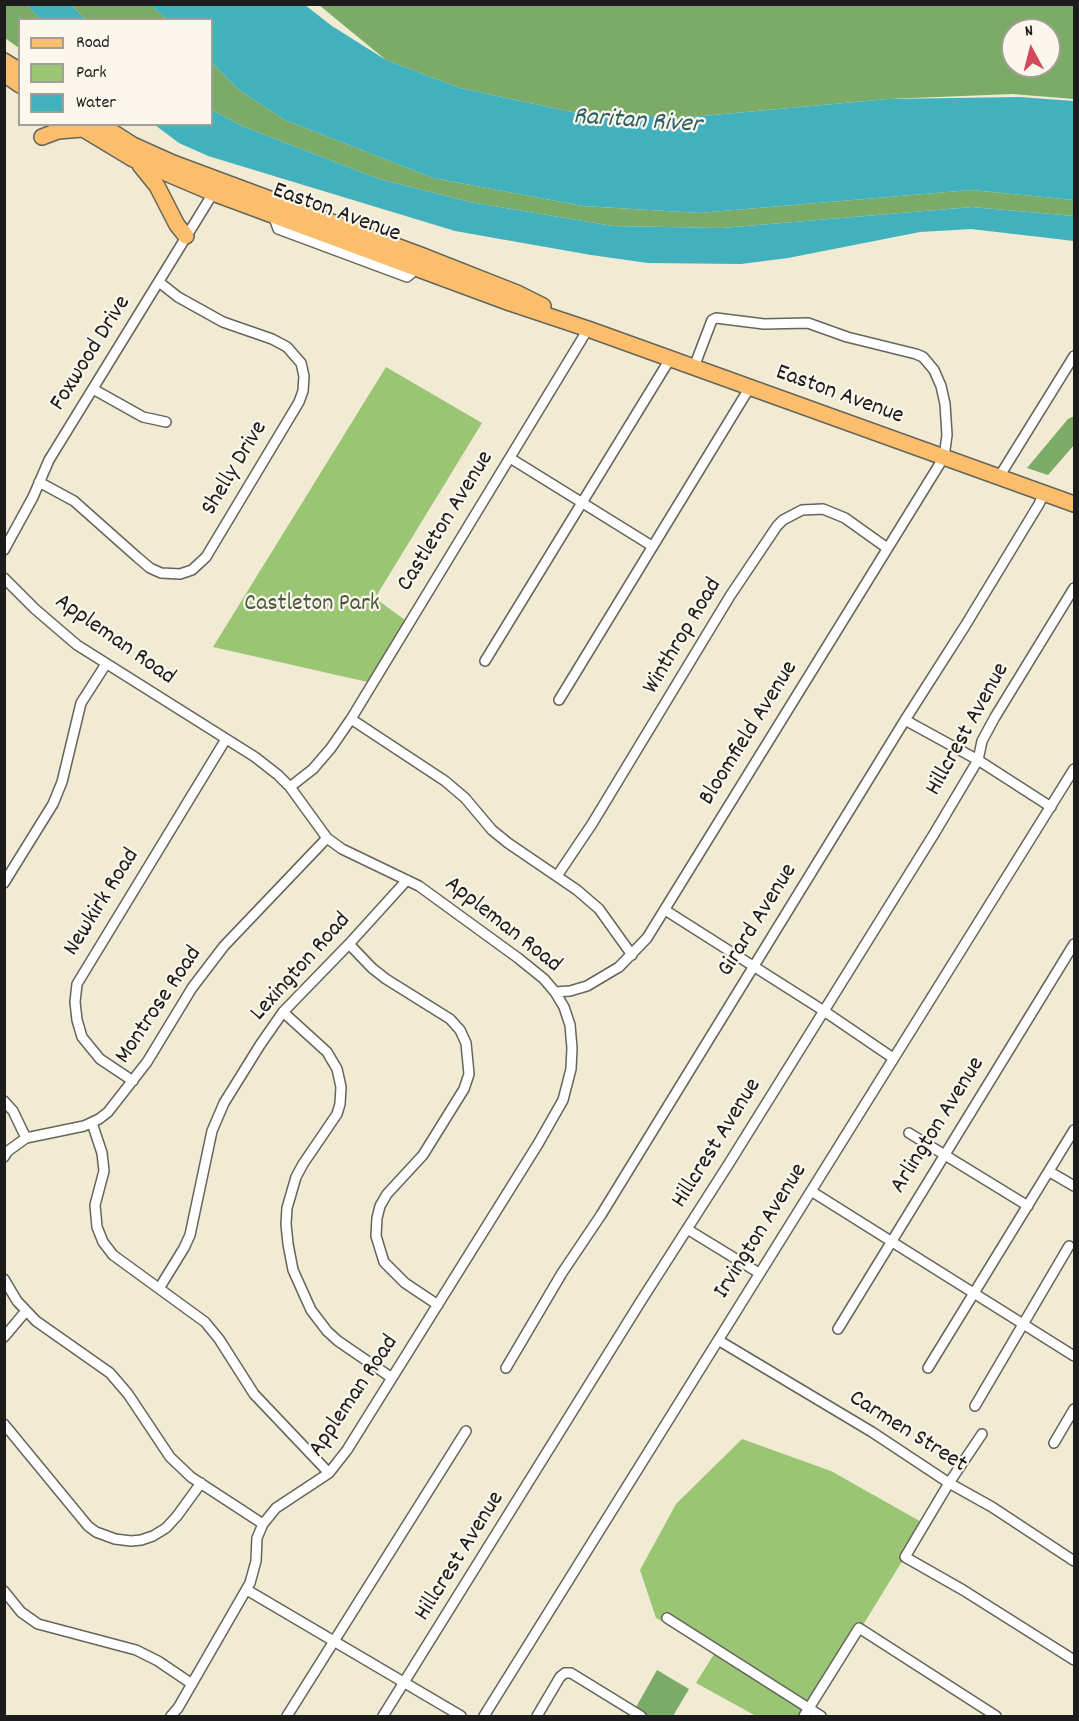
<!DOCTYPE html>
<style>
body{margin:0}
#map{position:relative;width:1079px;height:1721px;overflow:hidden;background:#f0ebd2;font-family:Dekko,sans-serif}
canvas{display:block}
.frame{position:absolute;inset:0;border:6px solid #1c1c1c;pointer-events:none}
.legend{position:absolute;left:18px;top:18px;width:195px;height:108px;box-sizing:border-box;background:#fbf7ec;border:2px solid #a29f99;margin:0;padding:8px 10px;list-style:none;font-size:18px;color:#1c1c1c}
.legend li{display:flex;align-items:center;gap:12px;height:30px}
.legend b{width:30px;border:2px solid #a29f99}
.north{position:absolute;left:1001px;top:18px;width:60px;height:60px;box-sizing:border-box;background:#fbf7ec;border:2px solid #a29f99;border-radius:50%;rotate:353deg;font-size:16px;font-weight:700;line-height:24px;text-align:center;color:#1c1c1c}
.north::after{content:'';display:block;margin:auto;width:21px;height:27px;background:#d1495b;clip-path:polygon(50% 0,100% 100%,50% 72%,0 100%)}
</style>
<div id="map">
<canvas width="1079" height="1721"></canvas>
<div class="frame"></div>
<ul class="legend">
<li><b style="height:8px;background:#fabe6d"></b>Road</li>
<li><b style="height:16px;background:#9ac674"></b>Park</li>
<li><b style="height:16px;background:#42b1be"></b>Water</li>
</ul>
<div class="north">N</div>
</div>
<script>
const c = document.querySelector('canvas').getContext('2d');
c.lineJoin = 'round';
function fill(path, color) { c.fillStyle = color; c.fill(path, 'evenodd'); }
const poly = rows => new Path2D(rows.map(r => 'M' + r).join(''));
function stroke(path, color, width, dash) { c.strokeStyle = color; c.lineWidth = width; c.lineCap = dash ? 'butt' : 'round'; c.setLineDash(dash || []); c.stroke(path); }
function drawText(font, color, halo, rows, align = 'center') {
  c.font = font + ' Dekko,sans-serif'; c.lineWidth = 4.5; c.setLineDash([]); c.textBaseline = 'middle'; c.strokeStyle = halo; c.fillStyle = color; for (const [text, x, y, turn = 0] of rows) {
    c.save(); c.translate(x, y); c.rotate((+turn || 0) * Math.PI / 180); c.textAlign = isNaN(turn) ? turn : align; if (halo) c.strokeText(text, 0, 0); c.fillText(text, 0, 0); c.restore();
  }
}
fill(poly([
 [386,367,482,423,375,598,409,623,372,683,213,647],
 [742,1439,831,1471,925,1524,807,1716,756,1716,696,1683,716,1651,656,1618,640,1570,676,1504]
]), '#9ac674');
fill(poly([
 [4,5,27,5,40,19,20,20,19,48,5,38],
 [71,5,150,5,167,19,85,19],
 [319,5,1074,5,1074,99,1012,94,888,99,669,119,646,115,586,115,460,88,386,60],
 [1013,30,1049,30,1049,66,1013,66],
 [212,63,239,90,285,120,433,178,583,206,699,213,971,190,1074,200,1074,216,972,207,722,228,613,226,470,202,379,179,242,126,212,110],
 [1074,416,1074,445,1048,475,1027,468,1068,419],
 [657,1670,689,1689,673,1716,631,1716]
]), '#7bab66');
fill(poly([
 [27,5,71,5,85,19,40,19],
 [150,5,305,5,332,26,386,60,460,88,586,115,646,115,669,119,888,99,1019,97,1074,101,1074,200,971,190,699,213,583,206,433,178,285,120,239,90,212,63,212,20,167,19],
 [212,110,242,126,379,179,470,202,613,226,722,228,972,207,1074,216,1074,241,971,229,920,232,788,258,741,264,648,263,591,255,455,231,208,156,179,143,155,125,212,124]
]), '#42b1be');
const street = poly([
 [273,215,278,229,407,277,419,267],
 [93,389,143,417,166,422],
 [510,458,652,546],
 [999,477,1074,356],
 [39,482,74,501,137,557,150,568,161,573,180,574,192,570,206,557,299,402,303,391,304,376,301,363,287,347,272,339,223,322,178,297,159,282],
 [4,550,33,497,49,460,215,190],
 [4,578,35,609,77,645,255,757,278,775,290,787,327,838,342,849,419,886,518,958,544,979,555,992,564,1007,570,1025,572,1048,571,1069,563,1100,538,1144,347,1450,329,1473,276,1508,263,1524,257,1538,256,1561,250,1583,178,1708,171,1716],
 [485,661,670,359],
 [559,700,750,387],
 [351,719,445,781,465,798,492,830,508,843,577,890,599,909,632,955],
 [905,720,978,760,1051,807],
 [290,787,313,769,331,748,351,719,588,329],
 [557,876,592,824,730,596,777,526,783,520,802,510,823,509,845,518,887,548],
 [4,883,53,804,62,782,81,703,106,664],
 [665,910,824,1011,893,1058],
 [349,944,372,968,386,979,450,1019,460,1030,466,1043,469,1074,464,1089,423,1155,387,1194,380,1206,377,1218,376,1236,384,1262,405,1283,438,1305],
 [555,992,570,991,587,986,619,967,647,938,944,457,947,435,945,404,941,386,934,370,923,357,916,354,847,337,808,323,764,324,716,318,712,320,694,367],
 [283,1012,327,1052,337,1069,341,1087,340,1104,337,1114,303,1164,296,1177,287,1208,286,1224,288,1244,293,1270,311,1310,327,1331,338,1341,392,1378],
 [133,1081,100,1059,82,1037,77,1020,75,1002,77,984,226,739],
 [4,1101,13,1111,26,1138],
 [92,1123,102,1153,104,1171,95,1205,97,1227,103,1242,113,1255,205,1322,219,1339,254,1394,329,1473],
 [909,1133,1028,1206],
 [4,1157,8,1151,26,1138,84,1126,99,1119,108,1112,147,1062,192,988,224,946,327,838],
 [1050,1172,1074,1186],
 [811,1191,1074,1356],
 [687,1229,759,1273],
 [4,1279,17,1301,36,1321,110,1373,128,1394,170,1457,191,1477,263,1524],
 [160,1287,184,1248,190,1235,212,1131,224,1103,260,1045,283,1012,349,944,407,880],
 [838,1329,1074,944],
 [4,1337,26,1311],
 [718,1340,872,1432,949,1483,992,1507,1074,1561],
 [506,1368,562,1273,601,1215,905,720,965,626,1039,504,1044,492],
 [928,1368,1074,1130],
 [975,1406,1069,1246],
 [4,1424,88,1526,96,1532,115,1539,131,1541,141,1540,153,1536,166,1528,177,1516,201,1483],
 [982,1434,949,1483,905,1557,963,1590,1074,1660],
 [1054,1443,1074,1409],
 [247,1590,461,1716],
 [4,1591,21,1612,38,1624,136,1650,158,1661,192,1684],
 [667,1618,821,1716],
 [287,1716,466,1431],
 [383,1716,641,1301,728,1165,934,834,978,760,982,741,995,717,1074,588],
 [484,1716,1074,769],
 [537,1716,560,1677,565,1673,571,1673,641,1716],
 [804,1716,859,1628,996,1716]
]);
const primary = poly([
 [4,61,20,71],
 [4,74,20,85],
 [75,124,133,159,213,193,510,303,588,329,1074,504],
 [100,124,133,145,173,163,423,256,517,293,543,306],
 [42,137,58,131,83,129],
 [140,165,157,186,177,225,186,236]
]);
stroke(street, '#66645c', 12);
stroke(primary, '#66645c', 18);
stroke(street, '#fff', 9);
stroke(primary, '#fabe6d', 15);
drawText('24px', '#1c1c1c', '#fbf7ec', [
 ["Easton Avenue",336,214,20],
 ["Foxwood Drive",92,354,-58],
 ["Easton Avenue",839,396,20],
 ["Shelly Drive",236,469,-59],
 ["Castleton Avenue",447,522,-58],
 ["Winthrop Road",684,637,-59],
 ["Appleman Road",114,641,35],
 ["Hillcrest Avenue",969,730,-61],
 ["Bloomfield Avenue",750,734,-58],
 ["Newkirk Road",103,903,-58],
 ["Girard Avenue",759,921,-58],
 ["Appleman Road",502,926,38],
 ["Lexington Road",302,968,-48],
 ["Montrose Road",160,1006,-56],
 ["Arlington Avenue",939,1126,-58],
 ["Hillcrest Avenue",718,1144,-58],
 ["Irvington Avenue",762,1232,-58],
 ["Appleman Road",355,1397,-56],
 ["Carmen Street",907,1433,32],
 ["Hillcrest Avenue",461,1557,-58]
]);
drawText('24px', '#48583b', '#fbf7ec', [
 ["Castleton Park",312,606]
]);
drawText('italic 26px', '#2d5f65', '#fbf7ec', [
 ["Raritan River",637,123,4]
]);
</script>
